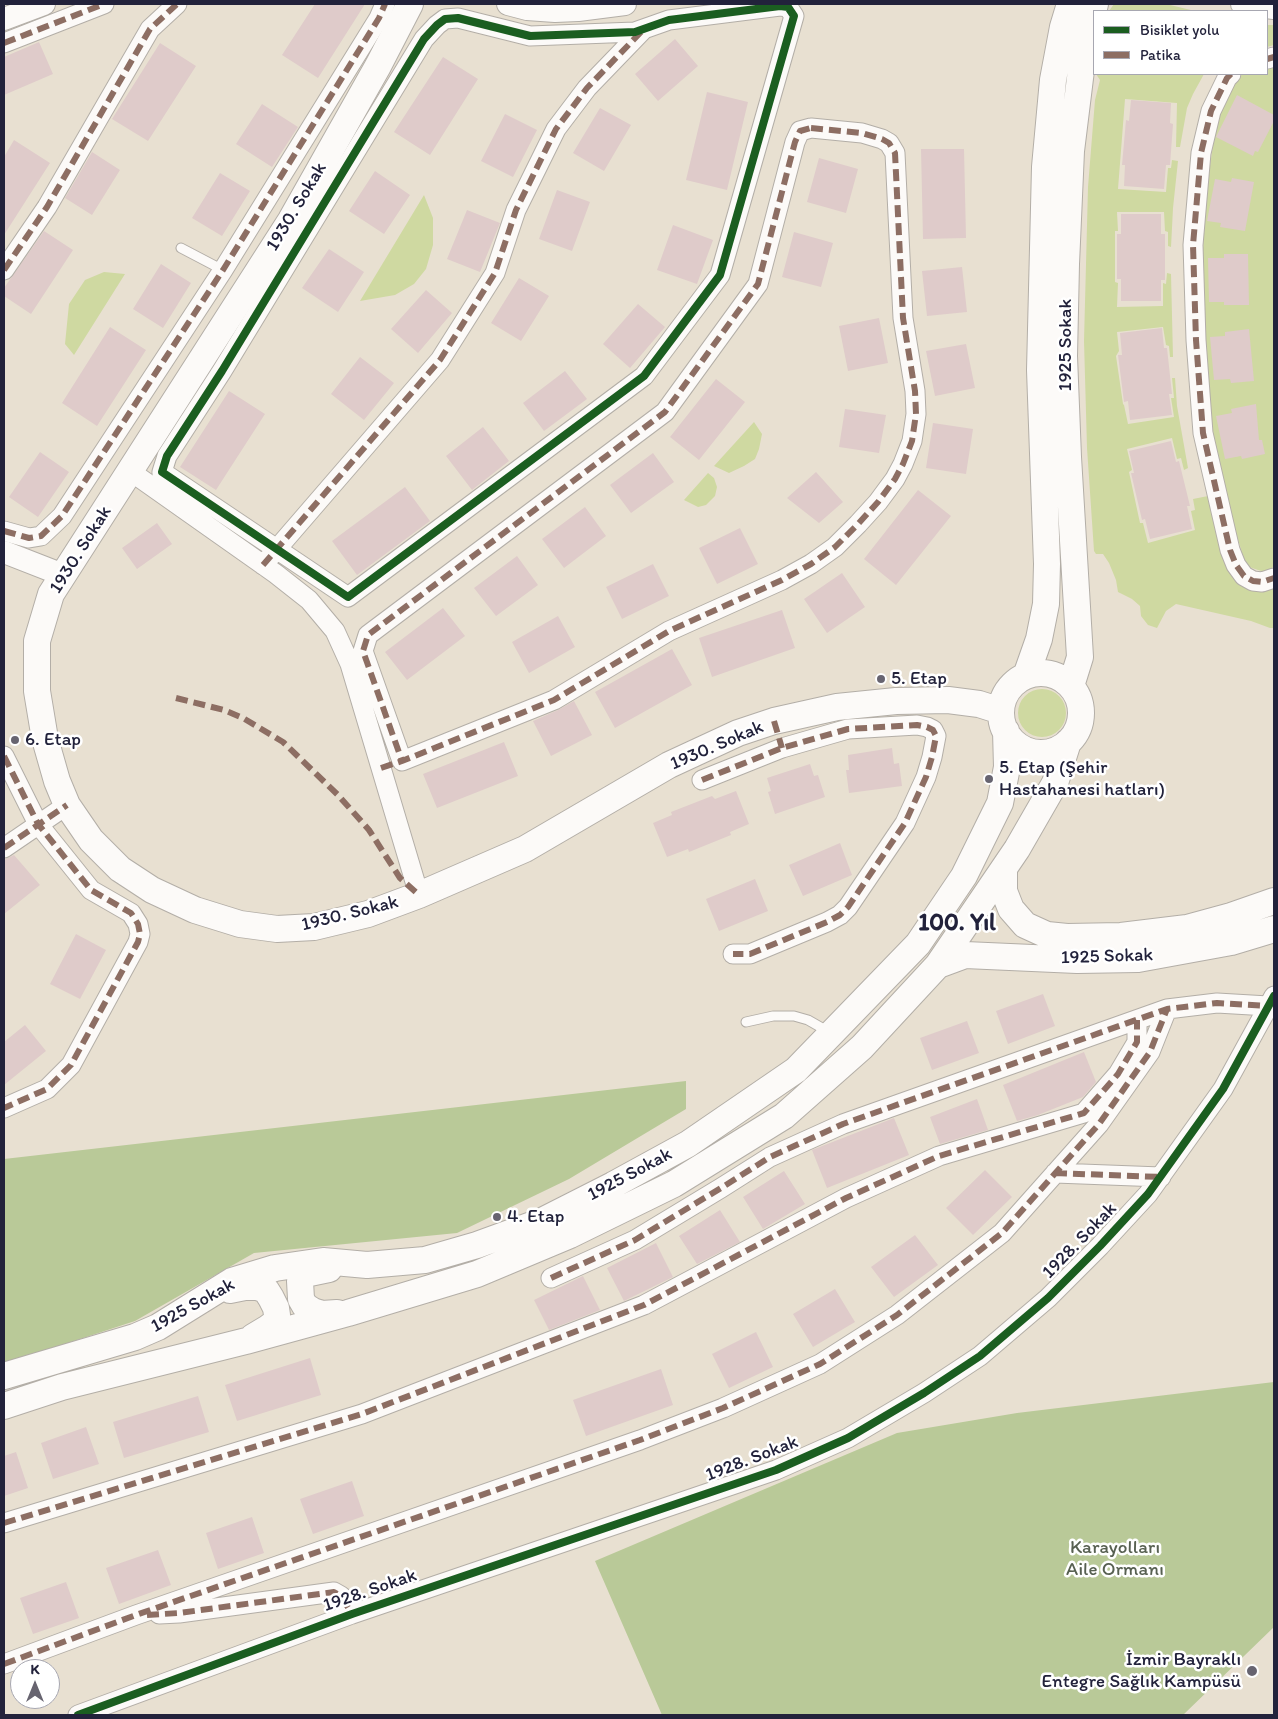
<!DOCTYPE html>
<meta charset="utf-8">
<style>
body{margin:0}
#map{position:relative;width:1278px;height:1719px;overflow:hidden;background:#e8e0d1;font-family:Itim,sans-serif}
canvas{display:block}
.frame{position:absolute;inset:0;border:5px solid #22223b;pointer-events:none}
.legend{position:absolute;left:1093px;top:10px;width:175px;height:65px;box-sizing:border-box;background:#fff;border:1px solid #a7a7b1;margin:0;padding:6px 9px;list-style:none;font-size:15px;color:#22223b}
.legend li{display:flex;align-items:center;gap:10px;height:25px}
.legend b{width:25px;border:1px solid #a7a7b1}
.north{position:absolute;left:10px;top:1659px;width:50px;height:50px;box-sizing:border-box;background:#fff;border:1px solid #a7a7b1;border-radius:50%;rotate:0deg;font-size:14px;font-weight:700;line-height:20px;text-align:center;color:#22223b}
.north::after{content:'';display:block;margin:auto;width:18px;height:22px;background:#676470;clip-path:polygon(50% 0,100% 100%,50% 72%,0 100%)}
</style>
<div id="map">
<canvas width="1278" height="1719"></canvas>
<div class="frame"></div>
<ul class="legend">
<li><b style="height:6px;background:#1b5e20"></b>Bisiklet yolu</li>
<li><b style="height:6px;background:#8d6e63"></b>Patika</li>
</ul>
<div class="north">K</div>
</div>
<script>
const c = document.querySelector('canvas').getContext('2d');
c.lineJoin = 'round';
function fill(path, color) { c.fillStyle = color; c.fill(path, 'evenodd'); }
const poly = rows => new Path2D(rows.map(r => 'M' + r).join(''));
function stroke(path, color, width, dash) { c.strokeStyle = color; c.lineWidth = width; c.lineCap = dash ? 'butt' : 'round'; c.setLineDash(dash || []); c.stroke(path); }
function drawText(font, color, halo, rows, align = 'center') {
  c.font = font + ' Itim,sans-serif'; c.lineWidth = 5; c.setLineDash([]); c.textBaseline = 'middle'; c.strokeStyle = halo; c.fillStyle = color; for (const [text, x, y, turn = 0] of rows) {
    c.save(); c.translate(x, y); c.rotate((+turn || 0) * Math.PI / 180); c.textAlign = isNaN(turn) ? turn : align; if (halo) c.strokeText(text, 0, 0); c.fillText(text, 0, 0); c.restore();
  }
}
fill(poly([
 [1114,4,1166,4,1195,11,1109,11],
 [1267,25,1274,25,1274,45,1267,47],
 [1274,64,1274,566,1269,571,1261,571,1249,567,1245,563,1234,526,1215,444,1206,383,1201,280,1207,187,1217,117,1239,76,1245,74,1267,74,1267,67],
 [1096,74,1204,74,1193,94,1187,108,1180,147,1176,147,1177,103,1125,99,1118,189,1166,192,1168,168,1171,168,1172,160,1178,161,1173,208,1171,247,1168,246,1168,232,1165,231,1164,212,1117,212,1118,231,1115,231,1115,282,1118,283,1117,307,1163,306,1163,283,1166,284,1167,273,1171,274,1173,357,1170,357,1169,346,1166,345,1163,327,1117,332,1119,351,1116,356,1123,404,1124,405,1128,424,1174,417,1171,398,1174,398,1172,378,1175,378,1177,406,1188,468,1184,470,1181,458,1177,459,1172,438,1127,449,1132,470,1129,472,1140,523,1143,523,1148,543,1195,530,1191,511,1195,510,1193,499,1208,496,1219,542,1226,565,1236,580,1274,586,1274,628,1270,628,1251,621,1176,604,1166,611,1157,628,1148,625,1141,616,1140,606,1132,599,1118,592,1116,580,1109,563,1103,554,1096,554,1094,551,1087,448,1084,341,1088,187,1095,100,1100,80],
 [424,195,433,218,433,245,426,269,414,284,395,295,360,301],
 [104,272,125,274,74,355,65,344,69,304,85,280],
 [754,422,762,434,759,449,755,459,744,466,729,473,714,466],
 [708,473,714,478,717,487,715,496,706,505,698,507,684,500],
 '1018 713a24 24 0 1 1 48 0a24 24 0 1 1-48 0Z'
]), '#cfd9a1');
fill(poly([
 [686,1081,686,1109,569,1179,457,1233,254,1253,135,1321,4,1364,4,1159],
 [1274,1382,1274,1627,1183,1715,662,1715,595,1561,897,1433,1017,1413]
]), '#b9c998');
fill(poly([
 [315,4,365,4,318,78,282,55],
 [675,39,698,66,658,101,635,74],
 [39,42,53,74,4,95,4,57],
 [160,43,196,66,148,141,112,119],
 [443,57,478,79,430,155,394,132],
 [707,92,748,102,727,190,686,180],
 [1237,95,1274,115,1274,121,1258,152,1255,151,1253,156,1216,137],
 [1131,100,1171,103,1170,123,1173,124,1170,165,1166,165,1164,189,1124,186,1125,165,1122,165,1126,120,1129,121],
 [262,104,298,127,272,167,236,144],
 [600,108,631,125,604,171,573,153],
 [505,114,537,130,513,177,481,161],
 [14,140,50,163,4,235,4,157],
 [921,149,964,149,966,238,923,239],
 [92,152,120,170,92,215,65,198],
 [819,158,858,169,846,213,807,202],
 [375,171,410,195,384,234,349,211],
 [220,173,250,191,222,236,192,218],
 [1232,178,1254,182,1245,231,1220,227,1221,223,1207,221,1215,179,1231,182],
 [557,190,590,202,572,251,539,239],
 [467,210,500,223,480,272,447,259],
 [1121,214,1161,214,1161,234,1165,234,1165,280,1161,280,1161,301,1121,301,1121,279,1117,279,1117,234,1121,234],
 [673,225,713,240,697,284,657,270],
 [44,231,73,250,31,314,4,296,4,288],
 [794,232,833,243,821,287,782,277],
 [329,249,364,272,338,312,302,288],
 [1224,254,1248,254,1249,305,1224,305,1224,302,1209,302,1208,258,1224,258],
 [161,264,191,283,163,328,133,309],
 [962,267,967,312,927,316,922,271],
 [519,278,549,296,521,341,491,323],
 [426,290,452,313,418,353,391,329],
 [638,304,665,327,630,368,603,344],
 [879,318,888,363,848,371,839,326],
 [110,327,146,350,97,426,62,403],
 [1162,328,1164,348,1167,348,1172,394,1169,394,1172,415,1130,420,1128,401,1124,402,1118,355,1122,355,1120,333],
 [1249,329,1254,381,1231,383,1230,379,1214,380,1210,337,1225,336,1225,332],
 [966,344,975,388,935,396,926,351],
 [360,357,394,383,364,420,331,394],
 [565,371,587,399,544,431,523,403],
 [716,379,745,402,699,460,670,437],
 [229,391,265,414,216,490,180,467],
 [1256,404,1259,440,1262,440,1265,454,1242,459,1241,456,1225,459,1216,416,1232,413,1231,409],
 [845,409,886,415,879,453,839,447],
 [933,423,973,429,966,474,926,468],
 [483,427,509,461,472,490,446,456],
 [1171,441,1176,462,1179,461,1190,506,1187,506,1192,529,1150,539,1145,519,1142,520,1131,473,1134,473,1129,451],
 [40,452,69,472,38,517,9,497],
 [653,453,674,482,631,513,610,485],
 [816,472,843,502,819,523,787,498],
 [405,487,430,521,357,575,332,541],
 [918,490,951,516,896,585,864,559],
 [585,507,606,536,564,568,542,539],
 [157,523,172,544,137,569,122,548],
 [740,528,758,564,717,584,699,548],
 [517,556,538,585,496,616,474,588],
 [653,564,669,596,622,619,606,587],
 [842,573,865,607,827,633,804,599],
 [443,608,465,636,407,680,385,652],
 [782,610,795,648,712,677,699,638],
 [558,616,575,647,529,673,512,642],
 [672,649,692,685,615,728,595,692],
 [574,701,592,735,551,756,533,721,558,710],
 [504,742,518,776,437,808,423,774],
 [892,748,894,764,899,763,902,786,849,793,846,770,849,770,848,755],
 [810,764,814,776,818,775,825,797,775,814,768,792,771,791,767,778],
 [736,791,749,824,730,832,731,835,689,852,688,849,667,857,653,823,672,815,671,812,712,796,715,799],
 [840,843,852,875,803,896,789,865],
 [14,855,40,885,4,914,4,860],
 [755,879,768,911,719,931,706,899],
 [76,934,106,950,80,999,50,984],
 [1043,994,1055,1026,1008,1044,996,1011],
 [967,1021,979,1053,932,1070,920,1038],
 [25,1025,46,1051,4,1085,4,1042],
 [1084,1052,1096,1082,1083,1097,1038,1115,1017,1121,1003,1085],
 [977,1099,988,1130,940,1144,930,1117],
 [894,1118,909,1155,827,1188,812,1150],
 [985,1170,1012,1197,973,1235,946,1208],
 [784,1171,805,1204,763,1229,743,1197],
 [720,1210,740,1242,697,1264,679,1236],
 [915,1235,938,1265,894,1297,871,1267],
 [656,1243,673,1277,624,1301,607,1268],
 [583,1276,600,1310,549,1330,534,1300],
 [835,1289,855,1322,813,1347,793,1314],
 [756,1332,773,1367,729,1388,712,1354],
 [310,1358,321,1395,237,1421,225,1385],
 [661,1369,673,1405,586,1436,573,1400],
 [198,1396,209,1432,124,1458,113,1422],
 [86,1427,99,1464,53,1479,41,1443],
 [16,1452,28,1488,4,1496,4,1456],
 [352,1481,364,1516,313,1534,300,1499],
 [252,1517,264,1553,218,1569,206,1533],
 [158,1550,171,1585,119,1604,106,1568],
 [66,1582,79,1618,33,1634,20,1598]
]), '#dfcbca');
const service = poly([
 [181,248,223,270],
 [746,1022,773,1016,794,1016,808,1020,829,1032]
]);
const minor = poly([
 [780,6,788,7,794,16,720,275,644,376,348,597,162,472,167,456,222,371,424,39,437,25,445,19,458,18,530,36,635,32,669,20,780,6],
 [4,43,104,4],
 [1267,59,1274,57],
 [1231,74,1227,78,1211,111,1201,153,1193,245,1196,340,1203,433,1230,550,1236,565,1244,576,1253,581,1262,582,1274,578],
 [811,128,862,133,882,139,889,143,895,153,903,318,915,391,916,414,912,441,903,464,895,479,878,502,858,524,835,547,811,564,782,580,669,631,554,700,402,761,363,651,368,635,665,412,758,284,795,142,800,131,811,128],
 [4,270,47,207,150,29,177,4],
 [130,471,276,574,309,600,335,631,350,664,419,895],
 [4,531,29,538,41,536,62,516,223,270,379,18,385,4],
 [263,565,440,360,495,273,516,210,556,129,587,88,643,30],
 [4,756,38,824,91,890,131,913,138,924,140,934,138,942,71,1065,47,1089,4,1108],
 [702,780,782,748,848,729,917,725,927,727,933,730,936,736,932,757,926,777,905,823,848,907,840,915,827,922,750,954,733,954],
 [4,848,67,805],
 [1055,1173,1161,1177],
 [551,1278,635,1240,721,1188,770,1157,843,1124,1167,1009,1217,1003,1268,1006],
 [4,1523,362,1414,644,1305,846,1198,939,1156,1084,1113,1118,1074,1137,1042,1137,1020],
 [159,1614,179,1613,334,1592,341,1596,352,1614],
 [4,1664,136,1615,640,1440,723,1408,820,1364,897,1315,1002,1233,1099,1124,1150,1052,1167,1009],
 [78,1715,352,1614,776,1470,848,1438,924,1393,980,1356,1048,1298,1100,1246,1148,1194,1223,1089,1274,996]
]);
const tertiary = poly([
 [508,4,527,9,555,11,578,10,625,4],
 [1242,4,1274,8],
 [4,19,44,4],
 [4,552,63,575]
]);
const secondary = poly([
 [410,4,378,66,291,220,51,594,37,641,37,691,45,739,57,781,67,805,91,840,120,869,152,890,195,910,240,924,277,929,314,927,368,914,419,895,525,849,669,765,738,733,774,721,837,707,896,701,948,700,979,704,1001,711],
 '1001 713a40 40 0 1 1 80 0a40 40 0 1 1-80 0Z',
 [1026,676,1039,639,1046,604,1047,564,1040,370,1045,167,1053,80,1063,27,1070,4],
 [1071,686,1080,657,1068,457,1064,356,1066,264,1071,151,1083,54,1095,4],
 [1004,869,1004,891,1011,909,1025,925,1047,935,1067,937,1121,936,1187,928,1231,916,1274,901],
 [938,965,965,955,1077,960,1138,959,1231,942,1274,929],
 [329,1269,305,1274,300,1281,301,1299,305,1306,313,1311,322,1314,337,1313],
 [230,1290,245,1287,257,1287,266,1290,271,1298,276,1308,277,1315,276,1322,268,1328,253,1337],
 [4,1376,135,1337,158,1327,232,1281,275,1268,323,1261,367,1265,425,1260,477,1245,540,1222,613,1185,688,1144,796,1070,918,944,964,876,1000,803,1007,767,1006,731],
 [4,1406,62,1387,246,1341,348,1313,477,1274,570,1235,674,1184,784,1116,862,1047,938,965,1017,849,1055,783,1068,742]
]);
stroke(service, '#b3aea7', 11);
stroke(minor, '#b3aea7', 21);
stroke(tertiary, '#b3aea7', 24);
stroke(secondary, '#b3aea7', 28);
stroke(service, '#fcfaf8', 9);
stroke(minor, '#fcfaf8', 19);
stroke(tertiary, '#fcfaf8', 22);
stroke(secondary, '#fcfaf8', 26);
stroke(poly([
 [4,43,104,4],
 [1267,59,1274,57],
 [1231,74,1227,78,1211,111,1201,153,1193,245,1196,340,1203,433,1230,550,1236,565,1244,576,1253,581,1262,582,1274,578],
 [811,128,862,133,882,139,889,143,895,153,903,318,915,391,916,414,912,441,903,464,895,479,878,502,858,524,835,547,811,564,782,580,669,631,554,700,402,761,363,651,368,635,665,412,758,284,795,142,800,131,811,128],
 [4,270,47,207,150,29,177,4],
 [4,531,29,538,41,536,62,516,223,270,379,18,385,4],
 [263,565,440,360,495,273,516,210,556,129,587,88,641,32],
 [176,698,224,710,243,718,283,742,338,795,369,830,400,878,419,895],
 [774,721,782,748],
 [4,756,38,824,91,890,131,913,138,924,140,934,138,942,71,1065,47,1089,4,1108],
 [381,768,402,761],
 [702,780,782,748,848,729,917,725,927,727,933,730,936,736,932,757,926,777,905,823,848,907,840,915,827,922,750,954,733,954],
 [4,848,67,805],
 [1055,1173,1161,1177],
 [551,1278,635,1240,721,1188,770,1157,843,1124,1167,1009,1217,1003,1268,1006],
 [4,1523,362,1414,644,1305,846,1198,939,1156,1084,1113,1118,1074,1137,1042,1137,1020],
 [147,1615,179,1613,334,1592,341,1596,352,1614],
 [4,1664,136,1615,640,1440,723,1408,820,1364,897,1315,1002,1233,1099,1124,1150,1052,1167,1009]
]), '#8d6e63', 6, [12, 6]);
stroke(poly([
 [780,6,788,7,794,16,720,275,644,376,348,597,162,472,167,456,222,371,424,39,437,25,445,19,458,18,530,36,635,32,669,20,780,6],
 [78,1715,352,1614,776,1470,848,1438,924,1393,980,1356,1048,1298,1100,1246,1148,1194,1223,1089,1274,996]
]), '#1b5e20', 8);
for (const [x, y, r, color] of [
 [881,679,5,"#676470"],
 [15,740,5,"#676470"],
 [989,779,5,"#676470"],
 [497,1217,5,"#676470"],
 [1252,1671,6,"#676470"]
]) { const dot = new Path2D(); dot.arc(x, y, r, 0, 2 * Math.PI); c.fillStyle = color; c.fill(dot); stroke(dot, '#fff', 2); }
drawText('19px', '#22223b', '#fff', [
 ["1930. Sokak",297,207,-59],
 ["1925 Sokak",1066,345,-90],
 ["1930. Sokak",81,550,-58],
 ["1930. Sokak",717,746,-23],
 ["1930. Sokak",350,914,-14],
 ["1925 Sokak",1107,957,-2],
 ["1925 Sokak",630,1175,-28],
 ["1928. Sokak",1080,1241,-46],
 ["1925 Sokak",193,1306,-29],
 ["1928. Sokak",752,1459,-21],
 ["1928. Sokak",370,1591,-19]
]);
drawText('19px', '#22223b', '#fff', [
 ["5. Etap",891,679],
 ["6. Etap",25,740],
 ["5. Etap (Şehir",999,768],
 ["Hastahanesi hatları)",999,790],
 ["4. Etap",507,1217],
 ["İzmir Bayraklı",1241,1660,"right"],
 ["Entegre Sağlık Kampüsü",1241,1682,"right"]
], 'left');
drawText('19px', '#576051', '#fff', [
 ["Karayolları",1115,1548],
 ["Aile Ormanı",1115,1570]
]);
drawText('bold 24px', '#22223b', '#fff', [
 ["100. Yıl",957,924]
]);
</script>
